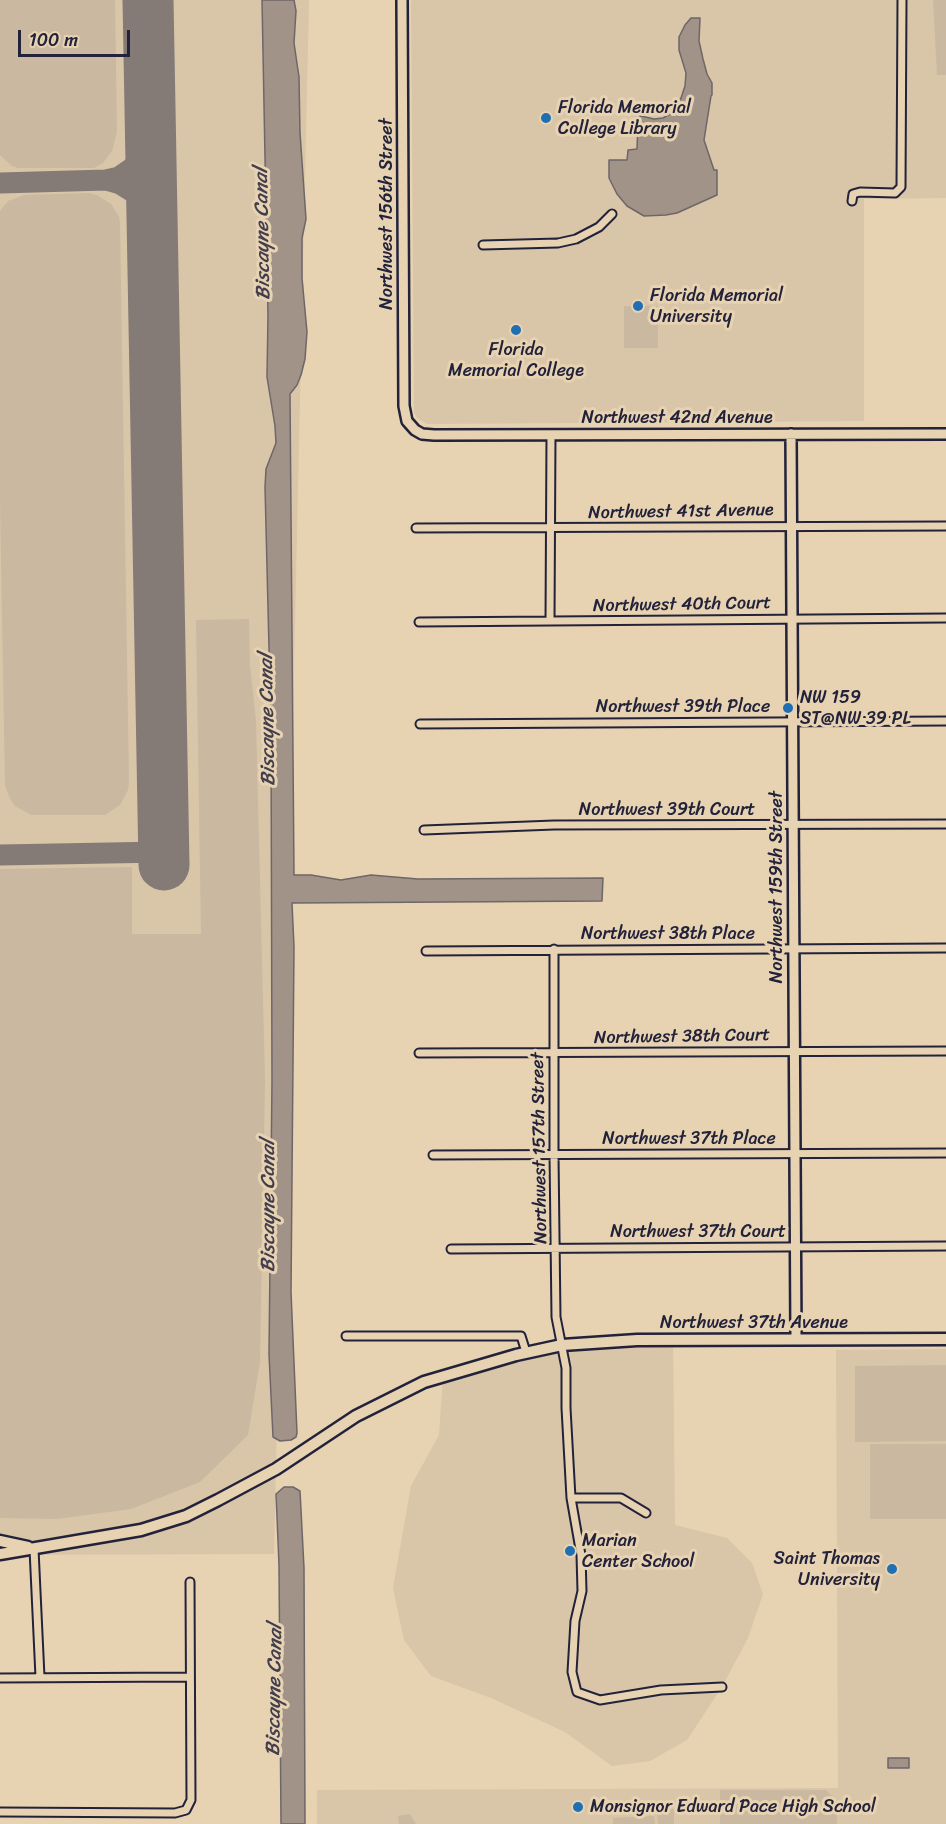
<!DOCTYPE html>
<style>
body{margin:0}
#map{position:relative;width:946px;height:1824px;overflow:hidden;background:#e7d2b1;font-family:Sriracha,sans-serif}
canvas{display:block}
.scale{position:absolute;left:18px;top:30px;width:112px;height:27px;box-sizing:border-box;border:3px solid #22223b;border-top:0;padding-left:8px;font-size:18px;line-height:21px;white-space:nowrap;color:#22223b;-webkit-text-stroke:4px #e7d2b1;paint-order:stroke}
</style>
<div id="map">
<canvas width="946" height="1824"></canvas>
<div class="scale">100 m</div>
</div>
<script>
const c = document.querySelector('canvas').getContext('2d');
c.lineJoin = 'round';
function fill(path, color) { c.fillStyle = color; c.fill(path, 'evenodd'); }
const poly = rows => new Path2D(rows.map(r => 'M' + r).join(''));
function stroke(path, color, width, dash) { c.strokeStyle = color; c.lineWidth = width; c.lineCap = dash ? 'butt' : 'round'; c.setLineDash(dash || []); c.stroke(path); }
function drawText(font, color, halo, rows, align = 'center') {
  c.font = font + ' Sriracha,sans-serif'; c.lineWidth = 6; c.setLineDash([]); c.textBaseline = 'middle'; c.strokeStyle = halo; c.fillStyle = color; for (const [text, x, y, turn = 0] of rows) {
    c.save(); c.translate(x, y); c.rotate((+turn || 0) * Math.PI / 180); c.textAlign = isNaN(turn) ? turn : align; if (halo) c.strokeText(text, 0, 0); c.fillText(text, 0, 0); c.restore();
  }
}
fill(poly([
 [0,0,309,0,274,1554,0,1555],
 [411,0,946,0,946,198,864,199,864,421,427,424,417,418,414,412],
 [673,1339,675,1525,727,1538,752,1563,763,1594,748,1638,722,1687,687,1740,650,1761,612,1766,565,1732,491,1698,431,1676,404,1640,393,1588,411,1486,439,1435,443,1377,516,1355],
 [946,1349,946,1824,317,1824,317,1790,838,1788,836,1350]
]), '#d9c5a8');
fill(poly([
 [0,0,115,0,117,132,112,151,103,163,94,168,18,168,12,166,0,155],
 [933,0,946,0,946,75,937,75],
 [89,193,97,195,111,204,119,217,120,223,129,782,128,790,120,805,105,815,31,815,15,806,10,799,5,785,0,502,0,211,8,201,24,195],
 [624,306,658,306,658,348,624,348],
 [249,619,250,665,256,721,265,1080,260,1362,248,1435,200,1482,131,1509,57,1519,0,1518,0,869,132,867,132,934,201,934,196,620],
 [946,1365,946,1441,855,1442,855,1366],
 [870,1444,946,1444,946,1519,870,1519],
 [720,1790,826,1790,837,1801,837,1824,720,1824],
 [674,1809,674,1824,658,1824,657,1810],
 [410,1814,416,1824,399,1824,398,1816],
 [654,1816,655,1824,613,1824,613,1818]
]), '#cab9a0');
const water = poly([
 [262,0,294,0,296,11,294,43,299,77,300,133,306,219,302,238,302,278,307,332,305,359,301,375,297,385,290,394,294,875,311,875,341,880,371,875,418,879,603,878,602,901,292,903,294,947,291,1292,297,1433,296,1437,291,1440,280,1441,273,1437,269,1354,272,1081,271,728,265,487,266,469,276,443,275,426,267,377,268,315,262,0],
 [691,18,700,18,699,41,703,59,707,74,712,83,712,95,711,96,704,140,714,170,717,170,717,195,677,213,666,215,644,216,627,206,617,194,609,178,609,160,627,160,628,150,637,149,638,122,636,122,636,117,641,116,654,119,663,118,670,114,681,98,685,86,686,73,679,50,679,37,685,25,691,18],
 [284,1487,293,1487,300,1491,304,1568,305,1824,281,1824,279,1565,276,1494,284,1487],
 [888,1758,909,1758,909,1768,888,1768,888,1758]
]);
fill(water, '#a19387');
stroke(water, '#6e6669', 1.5);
stroke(poly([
 [106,180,119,177,132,168,143,154,151,140],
 [0,183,106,180,120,184,133,192,143,203,153,224],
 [0,855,164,852]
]), '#847a76', 21);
stroke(poly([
 [148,0,164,865]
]), '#847a76', 51);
const street = poly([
 [852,201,853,194,860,192,895,193,901,187,902,0],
 [483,245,558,243,576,239,599,227,612,214],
 [416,528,946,526],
 [550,621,551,435],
 [419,622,946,618],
 [420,724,946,721],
 [424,830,554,825,946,824],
 [554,949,554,1155,556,1317,566,1368,566,1408,571,1498,581,1555,582,1591,575,1621,572,1672,577,1692,600,1700,661,1690,722,1687],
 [426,951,946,948],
 [419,1053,946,1051],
 [433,1155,946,1153],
 [451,1249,946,1246],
 [346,1336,521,1336,526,1352],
 [571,1498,621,1498,646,1513],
 [34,1549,40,1677],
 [0,1678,190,1677],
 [0,1812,175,1813,186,1810,191,1800,190,1582]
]);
const secondary = poly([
 [402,0,404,406,407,421,415,430,422,434,434,435,946,434],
 [791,434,796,1339]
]);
const primary = poly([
 [0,1541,28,1547],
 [0,1554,141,1530,186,1516,218,1500,276,1469,356,1416,424,1382,516,1355,562,1345,637,1340,946,1339]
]);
stroke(street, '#22223b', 11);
stroke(secondary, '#22223b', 14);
stroke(primary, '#22223b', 15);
stroke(street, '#e7d2b1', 7);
stroke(secondary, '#e7d2b1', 9);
stroke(primary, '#e7d2b1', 10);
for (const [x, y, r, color] of [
 [546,118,6,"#1f6fb2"],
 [638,306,6,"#1f6fb2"],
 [516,330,6,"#1f6fb2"],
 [788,708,6,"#1f6fb2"],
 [570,1551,6,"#1f6fb2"],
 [892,1569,6,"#1f6fb2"],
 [578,1807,6,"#1f6fb2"]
]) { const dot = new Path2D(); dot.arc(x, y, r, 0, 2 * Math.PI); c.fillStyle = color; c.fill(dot); stroke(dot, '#e7d2b1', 2); }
drawText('18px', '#22223b', '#e7d2b1', [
 ["Florida Memorial",558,108],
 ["College Library",558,129],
 ["Florida Memorial",650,296],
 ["University",650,317],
 ["Florida",516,350,"center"],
 ["Memorial College",516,371,"center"],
 ["NW 159",800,698],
 ["ST@NW 39 PL",800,719],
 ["Marian",582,1541],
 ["Center School",582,1562],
 ["Saint Thomas",880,1559,"right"],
 ["University",880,1580,"right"],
 ["Monsignor Edward Pace High School",590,1807]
], 'left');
drawText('18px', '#22223b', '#e7d2b1', [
 ["Northwest 156th Street",387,214,-90],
 ["Northwest 42nd Avenue",677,418],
 ["Northwest 41st Avenue",681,512,-1],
 ["Northwest 40th Court",682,605,-1],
 ["Northwest 39th Place",683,707],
 ["Northwest 39th Court",667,810],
 ["Northwest 159th Street",777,887,-90],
 ["Northwest 38th Place",668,934],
 ["Northwest 38th Court",682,1037,-1],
 ["Northwest 37th Place",689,1139],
 ["Northwest 157th Street",540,1148,-91],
 ["Northwest 37th Court",698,1232],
 ["Northwest 37th Avenue",754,1323]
]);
drawText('italic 20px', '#423e4e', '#e7d2b1', [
 ["Biscayne Canal",263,234,-91],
 ["Biscayne Canal",268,720,-91],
 ["Biscayne Canal",269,1206,-90],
 ["Biscayne Canal",275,1690,-89]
]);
</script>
